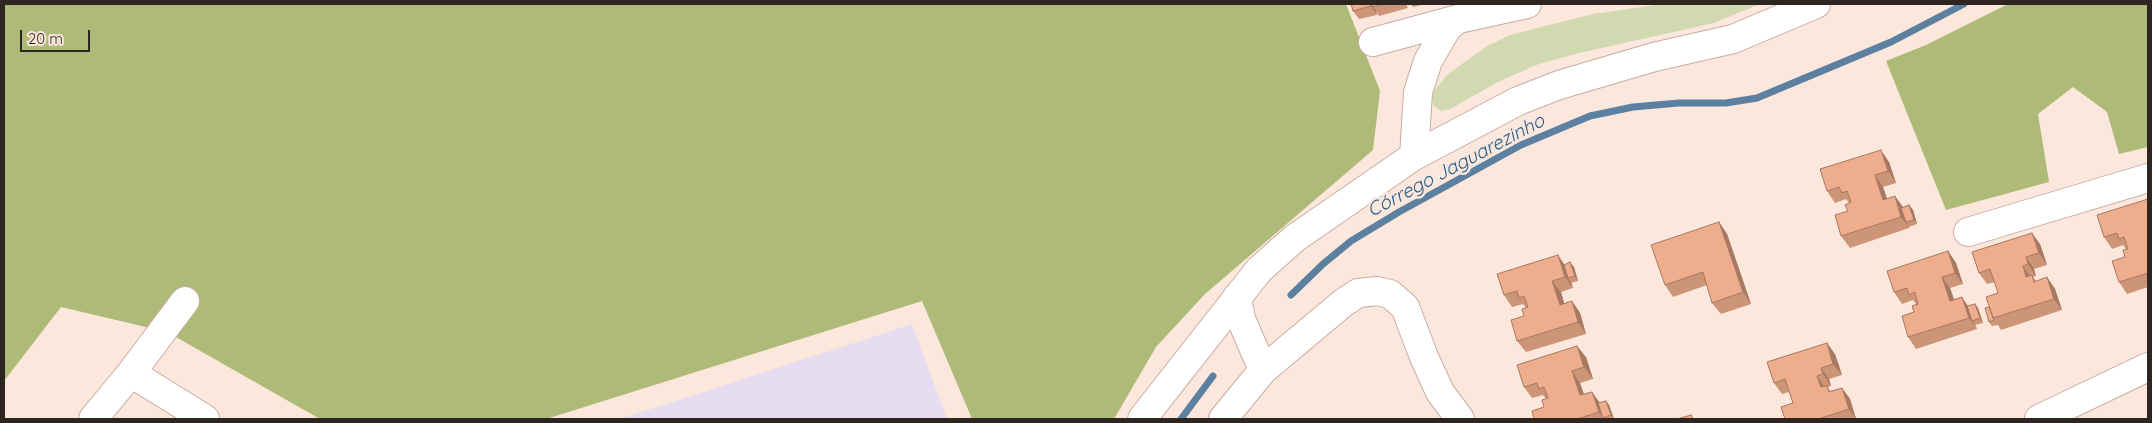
<!DOCTYPE html>
<meta charset="utf-8">
<style>
body{margin:0}
#map{position:relative;width:2152px;height:423px;overflow:hidden;background:#fce7dc;font-family:Quicksand,sans-serif}
canvas{display:block}
.frame{position:absolute;inset:0;border:5px solid #2f2520;pointer-events:none}
.scale{position:absolute;left:20px;top:30px;width:70px;height:22px;box-sizing:border-box;border:2px solid #2f2520;border-top:0;padding-left:6px;font-size:15px;line-height:18px;white-space:nowrap;color:#2f2520;-webkit-text-stroke:4px #fce7dc;paint-order:stroke}
</style>
<div id="map">
<canvas width="2152" height="423"></canvas>
<div class="frame"></div>
<div class="scale">20 m</div>
</div>
<script>
const c = document.querySelector('canvas').getContext('2d');
c.lineJoin = 'round';
function fill(path, color) { c.fillStyle = color; c.fill(path, 'evenodd'); }
const poly = rows => new Path2D(rows.map(r => 'M' + r).join(''));
function stroke(path, color, width, dash) { c.strokeStyle = color; c.lineWidth = width; c.lineCap = dash ? 'butt' : 'round'; c.setLineDash(dash || []); c.stroke(path); }
function drawText(font, color, halo, rows, align = 'center') {
  c.font = font + ' Quicksand,sans-serif'; c.lineWidth = 5; c.setLineDash([]); c.textBaseline = 'middle'; c.strokeStyle = halo; c.fillStyle = color; for (const [text, x, y, turn = 0] of rows) {
    c.save(); c.translate(x, y); c.rotate((+turn || 0) * Math.PI / 180); c.textAlign = isNaN(turn) ? turn : align; if (halo) c.strokeText(text, 0, 0); c.fillText(text, 0, 0); c.restore();
  }
}
fill(poly([
 [912,324,947,419,620,419]
]), '#e7ddf1');
fill(poly([
 [1663,4,1760,4,1714,23,1579,53,1536,65,1498,82,1450,109,1441,111,1434,106,1431,99,1433,92,1448,74,1487,46,1510,35,1593,14]
]), '#d1d9b1');
fill(poly([
 [4,4,1346,4,1380,91,1373,150,1205,294,1156,347,1114,419,972,419,922,301,546,419,320,419,167,332,61,307,4,381],
 [2008,4,2148,4,2148,147,2119,154,2107,112,2073,87,2038,114,2049,182,1946,210,1886,61,1926,45]
]), '#aeba78');
stroke(poly([
 [1291,295,1323,264,1351,241,1399,212,1521,145,1590,116,1633,107,1679,103,1726,103,1757,98,1891,42,1964,4],
 [1181,419,1213,376]
]), '#5c809f', 7);
const minor = poly([
 [1373,42,1458,19],
 [1414,156,1418,92,1428,61,1447,28,1458,19,1527,4],
 [1968,232,2148,178],
 [1237,297,1241,319,1263,370],
 [131,373,185,301],
 [93,419,131,373,205,419],
 [1142,419,1259,270,1295,238,1414,156,1518,101,1559,85,1654,57,1733,39,1816,4],
 [1223,419,1263,370,1343,303,1358,293,1377,291,1390,294,1405,307,1424,357,1440,392,1460,419],
 [2039,419,2148,367]
]);
stroke(minor, '#c7ada1', 30);
stroke(minor, '#fff', 28);
fill(poly([
 [1351,4,1406,4,1408,8,1379,16,1376,11,1377,15,1359,19,1353,11],
 [1411,4,1425,4,1413,7],
 [1889,162,1896,183,1883,187,1887,198,1903,208,1909,205,1913,210,1917,224,1909,227,1909,228,1850,248,1841,236,1849,203,1846,199,1835,203,1827,191],
 [2148,199,2148,287,2127,294,2119,282,2126,249,2123,245,2112,249,2104,237],
 [1719,222,1727,234,1751,304,1721,314,1712,303,1707,285,1673,297,1665,285],
 [2040,244,2047,265,2034,269,2036,276,2033,277,2036,281,2047,277,2055,289,2062,310,2001,330,1998,325,1992,326,1989,322,1989,307,1998,293,1995,282,1987,284,1979,273],
 [1948,251,1956,263,1963,284,1950,288,1954,299,1968,306,1975,304,1978,308,1983,323,1975,325,1977,329,1916,349,1908,337,1916,304,1913,300,1902,304,1894,292],
 [1564,264,1574,267,1578,281,1571,283,1571,282,1573,288,1561,292,1564,304,1572,301,1580,313,1586,334,1526,352,1517,341,1526,308,1523,304,1512,307,1504,295],
 [1835,354,1842,375,1829,379,1831,386,1828,387,1830,391,1842,388,1850,399,1856,419,1785,419,1793,403,1789,392,1782,394,1774,383],
 [1586,357,1593,379,1580,383,1584,394,1600,403,1606,401,1609,405,1614,419,1534,419,1544,407,1546,399,1543,395,1532,398,1524,387]
]), '#cd9578');
fill(poly([
 [1370,4,1374,4,1373,7,1376,11,1377,15,1371,6],
 [1881,150,1889,162,1896,183,1888,171],
 [1875,175,1883,187,1891,211,1883,200],
 [1895,196,1903,207,1906,222,1909,228,1901,217],
 [1909,205,1913,210,1917,224,1914,220],
 [1719,222,1727,234,1751,304,1743,292],
 [2032,233,2040,244,2047,265,2039,253],
 [1948,251,1956,263,1963,284,1955,273],
 [1558,255,1566,267,1568,278,1571,282,1573,288,1565,277],
 [2026,257,2034,269,2036,276,2028,264],
 [1570,262,1574,267,1578,281,1575,276],
 [2023,266,2031,278,2026,277],
 [1942,277,1950,288,1958,312,1950,301],
 [2047,277,2055,289,2062,310,2054,299],
 [1552,281,1561,292,1568,317,1560,305],
 [1962,297,1970,309,1972,321,1975,325,1977,329,1969,318],
 [1572,301,1580,313,1586,334,1578,322],
 [1975,304,1978,308,1983,323,1980,318],
 [1827,343,1835,354,1842,375,1833,364],
 [1577,346,1586,357,1593,379,1584,367],
 [1821,368,1829,379,1831,386,1823,374],
 [1572,371,1580,383,1588,407,1580,395],
 [1817,376,1825,388,1821,387],
 [1842,388,1850,399,1856,419,1849,409],
 [1592,392,1600,403,1603,418,1604,419,1599,412],
 [1606,401,1609,405,1614,419,1611,415]
]), '#a77962');
const building = poly([
 [1351,4,1370,4,1371,6,1353,11,1351,4],
 [1372,4,1385,4,1373,7,1372,4],
 [1881,150,1888,171,1875,175,1883,200,1895,196,1901,217,1841,236,1835,215,1848,211,1845,205,1851,202,1847,191,1842,193,1839,187,1827,191,1820,169,1881,150],
 [2148,199,2148,273,2119,282,2112,261,2125,257,2123,250,2128,249,2124,237,2119,239,2117,233,2104,237,2097,215,2148,199],
 [1909,205,1914,220,1906,222,1901,208,1909,205],
 [1719,222,1743,292,1712,303,1703,272,1665,285,1651,245,1719,222],
 [2032,233,2039,253,2026,257,2028,264,2023,266,2026,277,2032,275,2034,282,2047,277,2054,299,1993,318,1986,297,1998,293,1990,269,1979,273,1972,252,2032,233],
 [1948,251,1955,273,1942,277,1950,301,1962,297,1969,318,1908,337,1902,316,1914,312,1912,306,1918,304,1915,292,1909,295,1907,288,1894,292,1887,271,1948,251],
 [1558,255,1565,277,1552,281,1560,305,1572,301,1578,322,1517,341,1511,320,1524,316,1522,309,1528,307,1524,296,1519,298,1517,291,1504,295,1497,274,1558,255],
 [1570,262,1575,276,1568,278,1564,265,1570,262],
 [1975,304,1980,318,1972,321,1967,306,1975,304],
 [1989,307,1994,320,1989,322,1985,308,1989,307],
 [1827,343,1833,364,1821,368,1823,374,1817,376,1821,387,1827,386,1829,392,1842,388,1849,409,1818,419,1785,419,1781,407,1793,403,1785,379,1774,383,1767,362,1827,343],
 [1577,346,1584,367,1572,371,1580,395,1592,392,1599,412,1577,419,1534,419,1532,411,1544,407,1542,400,1548,398,1544,387,1539,389,1537,383,1524,387,1517,365,1577,346],
 [1606,401,1611,415,1603,418,1598,403,1606,401],
 [1691,415,1693,419,1677,419,1691,415]
]);
fill(building, '#eead8c');
stroke(building, '#a77962', 1);
drawText('italic 19px', '#1f5c89', '#fce7dc', [
 ["Córrego Jaguarezinho",1456,166,-28]
]);
</script>
